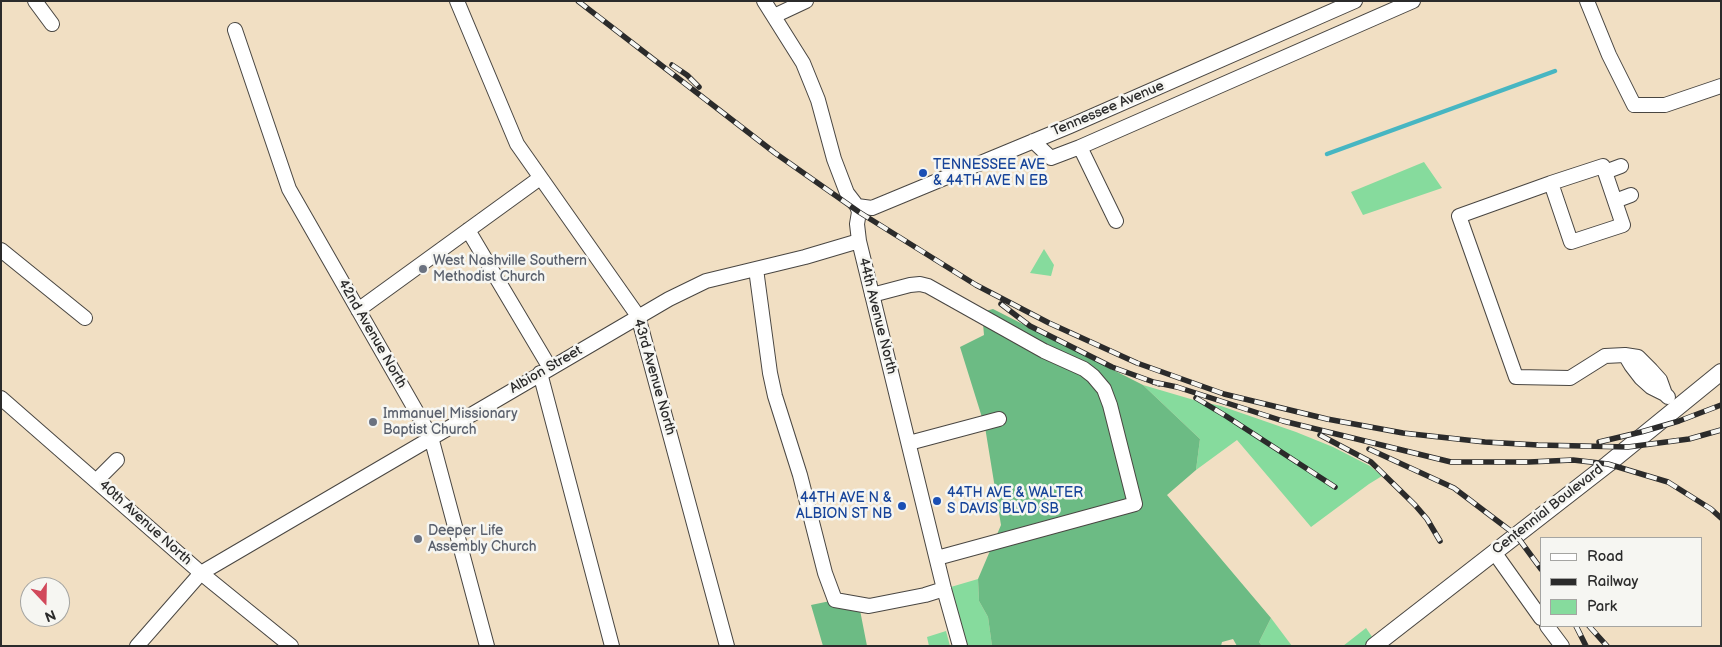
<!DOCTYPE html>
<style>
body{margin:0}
#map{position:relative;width:1722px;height:647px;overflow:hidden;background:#f1dfc3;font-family:"Balsamiq Sans",sans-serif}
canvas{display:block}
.frame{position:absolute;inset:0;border:2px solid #2b2b2b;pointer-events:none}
.legend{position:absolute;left:1540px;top:537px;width:162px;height:90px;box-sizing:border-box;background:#f6f6f2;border:1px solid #a5a5a2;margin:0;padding:6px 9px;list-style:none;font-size:15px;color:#2b2b2b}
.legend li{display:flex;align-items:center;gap:10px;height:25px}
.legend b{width:25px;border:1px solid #a5a5a2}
.north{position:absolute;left:20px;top:577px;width:50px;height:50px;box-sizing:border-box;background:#f6f6f2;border:1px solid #a5a5a2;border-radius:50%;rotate:159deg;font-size:14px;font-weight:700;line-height:20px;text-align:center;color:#2b2b2b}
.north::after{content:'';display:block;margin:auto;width:18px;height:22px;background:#d1495b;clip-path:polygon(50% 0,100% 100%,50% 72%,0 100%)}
</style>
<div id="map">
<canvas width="1722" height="647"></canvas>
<div class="frame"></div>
<ul class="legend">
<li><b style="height:6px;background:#fff"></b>Road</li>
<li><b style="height:6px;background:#2b2b2b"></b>Railway</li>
<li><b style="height:14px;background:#86db9d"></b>Park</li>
</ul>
<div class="north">N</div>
</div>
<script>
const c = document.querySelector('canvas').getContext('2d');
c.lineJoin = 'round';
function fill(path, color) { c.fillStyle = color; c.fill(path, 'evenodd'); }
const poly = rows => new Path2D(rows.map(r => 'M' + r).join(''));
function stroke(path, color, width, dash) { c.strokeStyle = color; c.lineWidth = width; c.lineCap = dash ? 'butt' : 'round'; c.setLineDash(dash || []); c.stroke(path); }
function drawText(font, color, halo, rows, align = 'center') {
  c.font = font + ' "Balsamiq Sans",sans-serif'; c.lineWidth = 5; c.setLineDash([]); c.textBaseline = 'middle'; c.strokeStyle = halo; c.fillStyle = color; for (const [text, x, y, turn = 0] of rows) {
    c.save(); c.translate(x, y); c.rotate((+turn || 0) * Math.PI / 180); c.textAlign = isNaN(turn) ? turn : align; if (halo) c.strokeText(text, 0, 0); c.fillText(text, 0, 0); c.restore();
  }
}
fill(poly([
 [1424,162,1442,188,1363,215,1351,192],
 [1044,249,1054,265,1051,276,1030,273],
 [1143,385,1194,400,1221,406,1296,432,1333,447,1370,466,1382,476,1369,484,1311,527,1237,440,1196,470,1200,439],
 [978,579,979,601,988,617,992,646,960,646,944,589],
 [1271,618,1292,646,1262,646,1259,642],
 [1366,628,1377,644,1374,646,1343,646],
 [946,631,950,646,929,646,927,637]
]), '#86db9d');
fill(poly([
 [993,309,1143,385,1200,439,1196,470,1167,495,1271,618,1259,642,1262,646,1237,646,1233,639,1222,642,1221,646,992,646,988,617,979,601,978,579,1001,525,985,427,960,347,984,335,982,312],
 [835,600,859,605,867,646,823,646,811,605]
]), '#6cbb84');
stroke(poly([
 [1327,154,1555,71]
]), '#47b6c2', 4.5);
const minor = poly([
 [35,1,52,24],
 [457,1,517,144,638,316,727,646],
 [764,1,803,63,818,100,834,159,847,193,857,206,859,212,857,224,859,241,944,589,960,646],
 [1587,1,1609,55,1634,105,1665,105,1721,86],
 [774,16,806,1],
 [235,30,289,189,431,437,487,646],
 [1033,141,1051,158,1080,147],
 [1605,172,1621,166],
 [1551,183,1571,242,1623,225,1603,166,1551,183,1459,216,1516,377,1570,378,1605,356,1625,355,1638,357,1651,370,1660,380,1665,394],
 [1615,201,1631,195],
 [857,206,872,208,1070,126,1355,1],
 [1116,221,1080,147,1413,1],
 [468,230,550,368],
 [1,250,85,318],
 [756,269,770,373,775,396,800,475,825,573,835,600,869,606,925,595,944,589],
 [872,295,910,285,920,284,928,286,1044,351,1084,369,1093,376,1104,389,1110,405,1135,504,937,558],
 [358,310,540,178],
 [1625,355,1631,365,1641,378,1651,387,1665,394,1668,397],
 [540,373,612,646],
 [1,398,201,573,291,646],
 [909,443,999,419],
 [97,480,117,460],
 [1494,552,1541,618],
 [1547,626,1562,646],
 [137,646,201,573,669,299,706,281,805,257,859,241]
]);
const major = poly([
 [1374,646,1608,464,1721,372]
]);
stroke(minor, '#494642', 16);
stroke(major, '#494642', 18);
stroke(minor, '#fff', 14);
stroke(major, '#fff', 16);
const rail = poly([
 [578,1,775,153,859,212,976,285,1049,323,1137,363,1224,394,1327,419,1403,433,1485,442,1538,445,1628,447,1689,439,1721,430],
 [672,65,687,75,699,87],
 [1001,304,1030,326,1112,367,1159,384],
 [1153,382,1177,387,1283,421,1451,462,1529,462,1573,460,1608,464,1668,482,1711,509,1721,518],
 [1196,398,1226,416,1335,487],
 [1320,435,1371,462,1415,505,1427,519,1440,541],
 [1599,442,1641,432,1679,421,1721,405],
 [1369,449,1454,488,1516,535,1541,569],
 [1576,626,1586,646],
 [1589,626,1607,646]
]);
stroke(rail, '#2b2b2b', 5.5);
stroke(rail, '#f6f6f2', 4, [11]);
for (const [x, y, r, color] of [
 [923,173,5,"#1a4fb4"],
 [423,269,5,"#6b7280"],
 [373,422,5,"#6b7280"],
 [937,501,5,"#1a4fb4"],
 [902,506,5,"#1a4fb4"],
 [418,539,5,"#6b7280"]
]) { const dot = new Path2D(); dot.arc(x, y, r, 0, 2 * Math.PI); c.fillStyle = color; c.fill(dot); stroke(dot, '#f6f6f2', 2); }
drawText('14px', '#2b2b2b', '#f6f6f2', [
 ["Tennessee Avenue",1108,109,-23],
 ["44th Avenue North",877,316,76],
 ["42nd Avenue North",372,334,60],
 ["Albion Street",546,370,-30],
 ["43rd Avenue North",654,377,74],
 ["Centennial Boulevard",1548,510,-38],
 ["40th Avenue North",145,523,42]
]);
drawText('14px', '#164399', '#f6f6f2', [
 ["TENNESSEE AVE",933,165],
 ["& 44TH AVE N EB",933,181],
 ["44TH AVE & WALTER",947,493],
 ["S DAVIS BLVD SB",947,509],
 ["44TH AVE N &",892,498,"right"],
 ["ALBION ST NB",892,514,"right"]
], 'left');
drawText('14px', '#5b616d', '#f6f6f2', [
 ["West Nashville Southern",433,261],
 ["Methodist Church",433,277],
 ["Immanuel Missionary",383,414],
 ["Baptist Church",383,430],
 ["Deeper Life",428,531],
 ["Assembly Church",428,547]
], 'left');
</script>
